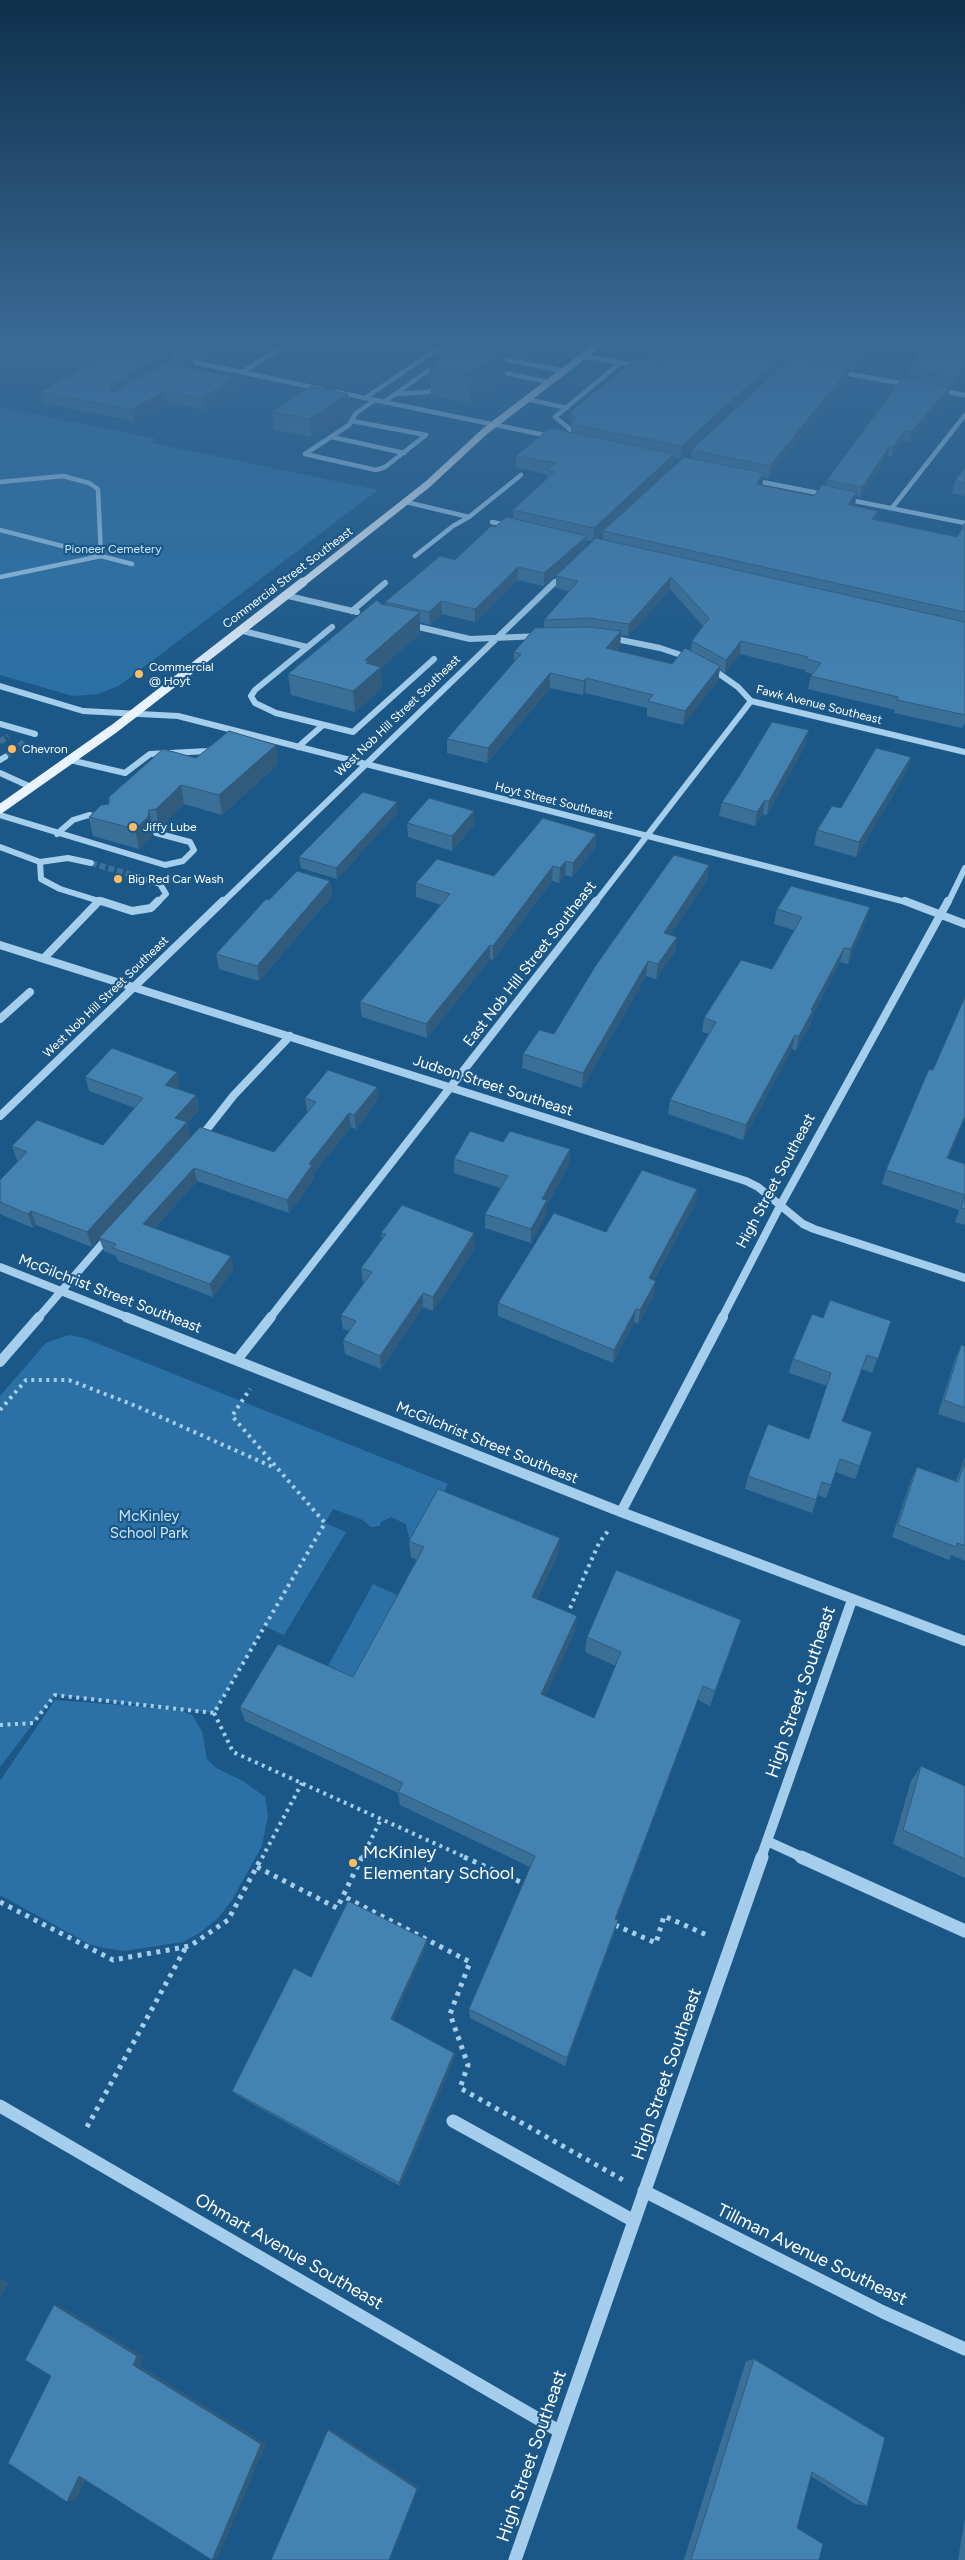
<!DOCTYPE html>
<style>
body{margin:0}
canvas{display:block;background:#1b5888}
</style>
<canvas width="965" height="2560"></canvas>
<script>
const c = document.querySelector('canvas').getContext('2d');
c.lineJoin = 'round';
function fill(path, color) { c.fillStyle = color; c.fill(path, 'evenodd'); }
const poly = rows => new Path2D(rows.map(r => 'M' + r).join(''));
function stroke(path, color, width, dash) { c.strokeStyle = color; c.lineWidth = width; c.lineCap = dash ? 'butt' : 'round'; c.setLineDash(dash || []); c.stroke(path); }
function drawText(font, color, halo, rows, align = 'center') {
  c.font = font + ' Figtree,sans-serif'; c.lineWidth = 4.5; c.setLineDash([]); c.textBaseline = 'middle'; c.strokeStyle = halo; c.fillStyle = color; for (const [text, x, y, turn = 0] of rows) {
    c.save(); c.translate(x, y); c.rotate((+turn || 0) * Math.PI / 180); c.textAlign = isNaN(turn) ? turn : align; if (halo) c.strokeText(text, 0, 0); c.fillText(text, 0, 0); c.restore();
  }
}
fill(poly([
 [0,407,156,439,152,443,378,490,120,685,99,694,73,696,0,675],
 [69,1335,84,1338,448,1484,416,1544,410,1541,406,1524,391,1517,381,1522,380,1526,371,1527,363,1520,333,1509,325,1523,346,1532,284,1635,264,1626,214,1713,55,1695,0,1767,0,1396,46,1343],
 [373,1584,403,1598,354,1690,323,1675],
 [55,1700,176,1709,192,1715,202,1731,207,1759,216,1768,243,1781,265,1797,268,1815,262,1846,232,1900,219,1917,201,1932,183,1942,124,1951,104,1948,89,1944,0,1895,0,1781]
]), '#2b71a5');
stroke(poly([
 [0,742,8,736],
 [5,757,25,741],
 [91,863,135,876]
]), '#3d719a', 6, [6, 3]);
stroke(poly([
 [0,1410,26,1380,69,1380,136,1406,275,1468],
 [567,1615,599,1543,608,1531],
 [214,1713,233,1752,467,1858],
 [0,1725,33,1723,55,1695,214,1713,325,1523,232,1416,250,1389],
 [262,1858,302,1783],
 [362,1858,381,1819]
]), '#a4ceec', 4, [3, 4.5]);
stroke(poly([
 [362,1857,343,1896,470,1962,450,2014,468,2065,460,2088,623,2180],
 [464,1857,525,1884],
 [257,1867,337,1908,343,1896],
 [0,1902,113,1960,190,1946,228,1920,262,1857],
 [615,1925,656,1943,664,1916,709,1936],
 [87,2127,186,1947]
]), '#a4ceec', 5, [4, 5.5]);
stroke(poly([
 [644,338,669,342],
 [160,355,321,389],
 [583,356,639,366],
 [493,357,564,371],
 [788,365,817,338],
 [495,371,549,382],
 [242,372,298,338],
 [837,372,911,385],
 [938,390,965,395],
 [336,392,554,437],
 [395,394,429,392,439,385],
 [365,398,453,338],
 [527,399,567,408],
 [384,402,439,363],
 [332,437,404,453],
 [563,439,571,430,555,417,620,363],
 [305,454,376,470,385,467,426,435,352,421],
 [305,454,349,425,356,413,375,400],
 [752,480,828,495],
 [0,482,63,476,89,483,98,489,101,556,0,577],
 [845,499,965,523],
 [406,502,469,517],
 [892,508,965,415],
 [492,522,511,526],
 [0,530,132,564],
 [415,556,453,526,469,517,521,475],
 [554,584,565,573]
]), '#a4ceec', 4.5);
stroke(poly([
 [284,595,357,612],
 [352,611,385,583],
 [410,625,470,639,540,636],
 [332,627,255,690,251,696,255,703,276,713,353,732,434,659],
 [239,630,307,647],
 [611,638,660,648,690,658],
 [711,668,738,687,751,701,965,752],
 [0,686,83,711,178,716,910,903],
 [0,724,35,734],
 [298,747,323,725],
 [0,760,5,757],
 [70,760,125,773,150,754,208,751,215,747],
 [0,773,31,787],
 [0,815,165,865,183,861,194,850,190,842,156,833],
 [57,834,73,820,89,815,100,818],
 [0,847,40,862,41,879,60,889,99,901,97,903],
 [40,862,68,858,91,863],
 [135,876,160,884,166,894,157,903],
 [99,901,105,903],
 [222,903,555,582],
 [595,903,751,701],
 [948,903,965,868]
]), '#a4ceec', 6);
stroke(poly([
 [101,901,132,911,151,908,158,901],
 [905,901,965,924],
 [0,945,746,1181,758,1187,803,1224,814,1229,965,1278],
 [44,958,99,901],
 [0,1019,30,992],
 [0,1116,223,901],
 [200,1138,234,1095,290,1036],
 [0,1267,129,1318],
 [38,1318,108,1237],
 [270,1318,596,901],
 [722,1318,780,1206,948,901]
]), '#a4ceec', 8);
stroke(poly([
 [126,1317,621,1512,965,1641],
 [237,1360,271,1317],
 [0,1362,39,1317],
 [621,1512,723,1317],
 [767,1841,804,1858],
 [761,1858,852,1600]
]), '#a4ceec', 10);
stroke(poly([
 [801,1857,965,1931],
 [0,2106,559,2431],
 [453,2121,634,2221],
 [644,2191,883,2312,965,2349],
 [515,2560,762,1857]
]), '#a4ceec', 13);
stroke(poly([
 [301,584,428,484,484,432,607,338]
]), '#e9f4ff', 7);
stroke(poly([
 [0,809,115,728,303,582]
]), '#e9f4ff', 9);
fill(poly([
 [0,338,242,338,204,360,192,358,194,367,191,368,238,388,204,410,166,402,134,421,43,403,40,392,89,365,0,369],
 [135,338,136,344,127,342],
 [171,354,180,355,172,360],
 [419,338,447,338,440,342],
 [451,338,556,338,528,360,505,355,505,378,470,403,431,396,430,366,468,341,468,339,457,346,451,344],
 [661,338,699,338,697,339,703,340,703,338,879,338,879,341,854,371,850,370,848,378,768,478,764,477,762,485,814,496,826,486,827,480,906,379,908,369,965,373,953,389,949,388,948,396,909,442,903,441,891,457,888,456,860,497,856,496,855,504,853,506,878,511,876,520,957,537,965,523,965,723,962,728,894,713,895,710,808,689,811,676,813,674,805,672,805,670,740,654,725,673,720,670,718,680,683,725,647,716,647,708,585,693,583,695,550,688,487,763,447,753,447,739,514,662,514,652,544,628,544,620,569,591,556,588,556,576,583,550,544,586,517,580,475,622,442,614,430,625,420,622,420,633,381,668,382,688,355,712,291,695,288,674,381,604,385,605,385,602,455,560,495,527,513,519,513,510,547,479,547,474,516,468,516,456,571,433,571,411,645,359,646,351],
 [800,349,798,358,691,450,691,458,673,466,674,458,680,460,781,366,782,358,788,359],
 [603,531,603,539,597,538],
 [586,540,593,541,586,548],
 [670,589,703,626,692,641,691,650,672,664,616,651,620,645,621,635,628,636],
 [272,412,349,412,311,437,274,430],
 [965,467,965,496,952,493,955,481],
 [806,744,767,815,763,814,755,826,719,816,722,802],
 [911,757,907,771,856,857,814,845,817,830,841,808],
 [196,758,278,764,222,815,184,804,159,829,153,829,152,836,139,849,93,836,89,817,109,804],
 [397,802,397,813,337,879,301,868,299,857],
 [407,823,474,825,452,851,408,837],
 [596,834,595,848,572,877,565,875,559,883,552,881,493,960,490,959,427,1038,362,1017,360,1002,441,905,416,897,416,883,494,876],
 [709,865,707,880,670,935,677,937,675,951,656,979,646,976,582,1088,522,1068,523,1054,554,1034],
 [330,881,332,896,259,981,219,969,216,954,269,900],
 [777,909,866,921,848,964,840,962,812,1017,810,1025,796,1050,792,1049,743,1140,668,1114,670,1100,709,1034,702,1032,704,1018,772,969,794,930,774,924],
 [933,1070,965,1118,948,1159,965,1164,965,1225,955,1222,959,1210,882,1184,886,1170],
 [85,1077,180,1086,178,1089,196,1095,199,1110,187,1123,190,1137,132,1202,200,1127,274,1152,308,1112,307,1111,305,1098,377,1087,378,1100,356,1129,351,1127,313,1174,314,1178,289,1213,197,1181,155,1228,234,1269,213,1297,118,1261,116,1256,104,1251,99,1238,92,1247,36,1225,33,1228,0,1214,0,1180,18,1161,17,1160,12,1146,103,1145,135,1108,89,1091],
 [503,1142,570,1149,569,1164,547,1205,546,1215,531,1243,485,1228,485,1214,500,1188,454,1173,454,1159],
 [697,1189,695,1204,654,1280,654,1295,638,1324,634,1322,613,1363,498,1316,498,1303,606,1232],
 [381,1233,475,1247,433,1311,423,1307,381,1369,345,1354,343,1340,349,1331,343,1329,341,1315,364,1283,363,1282,361,1268,382,1240],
 [823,1318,891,1321,872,1373,862,1369,842,1422,860,1466,855,1479,836,1472,826,1498,818,1495,812,1513,745,1489,748,1476,809,1439,827,1386,789,1373,793,1359],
 [961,1345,965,1346,965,1423,938,1414,955,1359],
 [965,1457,965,1561,951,1555,949,1560,892,1537,911,1480,917,1467,956,1481],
 [409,1541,558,1554,537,1599,575,1631,545,1696,594,1718,616,1666,585,1652,587,1637,736,1636,710,1706,698,1700,616,1919,618,1920,615,1931,565,2066,470,2018,469,2009,530,1867,400,1805,398,1793,245,1721,240,1707,353,1677,417,1560,411,1557],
 [921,1766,965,1786,965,1878,893,1844,911,1781],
 [427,1940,427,1944,393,2020,454,2053,455,2056,400,2186,235,2094,232,2091,311,1977],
 [754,2359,867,2506,855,2504,811,2476,797,2528,819,2560,684,2560,746,2361],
 [965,2518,965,2560,958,2560]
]), '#3a7098');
fill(poly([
 [123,338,135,338,124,344],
 [223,338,242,338,204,360,202,350],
 [440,338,447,338,440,342],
 [457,338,468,338,468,339,457,346],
 [543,338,556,338,528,360,528,349],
 [799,338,813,338,800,347,800,349,788,359,790,345],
 [872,338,879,338,879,341,854,371,857,357],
 [505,348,505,378,470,403,470,374],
 [171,351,172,362,114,396,110,389,112,385],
 [782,354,781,366,680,460,682,446],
 [192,356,194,367,178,376,177,365],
 [965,366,965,373,953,389,956,377],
 [850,367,848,378,768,478,770,466],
 [236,377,238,388,204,410,203,398],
 [950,387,948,396,909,442,911,432],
 [164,391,166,402,134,421,132,410],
 [348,394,349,412,311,437,310,419],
 [905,431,903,441,891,457,893,447],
 [890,446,888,456,860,497,862,487],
 [674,454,673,466,593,541,594,528],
 [764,473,762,485,756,484],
 [857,492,855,504,846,517,848,505],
 [878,511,875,523,872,519],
 [587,536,586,548,544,586,544,573],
 [518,567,517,580,475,622,475,609],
 [671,577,670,589,628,636,629,624],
 [441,601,442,614,430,625,429,612],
 [420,612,420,633,381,668,382,688,355,712,353,691,365,660],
 [621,631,620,645,605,663,606,648],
 [741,641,740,654,725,673,726,660],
 [720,666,718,680,683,725,685,711],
 [550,673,550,688,487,763,488,748],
 [586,678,585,693,583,695,584,681],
 [809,730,806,744,767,815,769,801],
 [276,745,278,764,222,815,219,795],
 [911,757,907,771,856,857,859,842],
 [181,785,184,804,159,829,156,809],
 [765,800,763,814,755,826,757,812],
 [397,802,397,813,337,879,336,868],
 [149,810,153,829,152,836,139,849,135,829],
 [474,811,474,825,452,851,452,836],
 [596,834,595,848,572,877,573,863],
 [566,861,565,875,559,883,560,868],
 [709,865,707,880,662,948,664,933],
 [553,866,552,881,493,960,493,946],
 [330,881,332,896,259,981,257,966],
 [870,907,866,921,848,964,851,949],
 [677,937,675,951,656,979,658,964],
 [490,945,490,959,427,1038,426,1024],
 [844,948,840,962,812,1017,810,1025,796,1050,799,1036,811,1010],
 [648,961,646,976,582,1088,583,1073],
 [795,1035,792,1049,743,1140,746,1125],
 [177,1072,180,1086,169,1099,165,1085],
 [377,1087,378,1100,356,1129,354,1115],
 [196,1095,199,1110,187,1123,190,1137,92,1247,87,1232,175,1118],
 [349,1113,351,1127,313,1174,314,1178,289,1213,287,1200,309,1164],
 [965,1116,965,1118,942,1173,947,1158],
 [570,1149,569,1164,547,1205,546,1215,531,1243,531,1229,542,1199],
 [194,1168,197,1181,147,1237,143,1224],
 [697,1189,695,1204,647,1292,649,1278],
 [31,1211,36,1225,33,1228,28,1214],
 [474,1233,475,1247,433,1311,433,1297],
 [231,1256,234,1269,213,1297,210,1284],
 [656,1281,654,1295,638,1324,640,1310],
 [423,1293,423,1307,381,1369,380,1356],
 [636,1309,634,1322,613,1363,614,1350],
 [560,1538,558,1554,531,1612,532,1597],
 [577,1616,575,1631,540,1709,541,1694],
 [741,1620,736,1636,710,1706,715,1691],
 [703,1686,698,1700,612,1930,615,1919],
 [618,1920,615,1931,565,2066,567,2058],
 [427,1940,427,1944,392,2023,391,2019],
 [454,2053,455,2056,400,2186,399,2183],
 [0,2278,8,2283,0,2298],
 [54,2305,62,2307,144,2357,140,2366,266,2444,218,2557,212,2560,133,2365],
 [328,2430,332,2430,419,2487,390,2560,389,2560],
 [88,2475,76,2500,67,2502,79,2476]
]), '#305b7c');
const building = poly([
 [0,338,105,338,171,351,112,385,110,389,112,393,183,354,192,356,177,365,236,377,203,398,164,391,132,410,40,392,110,353,0,358,0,345,7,341,0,340,0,338],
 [145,338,223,338,202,350,145,338],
 [472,338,543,338,528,349,472,338],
 [661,338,691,338,782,354,682,446,571,424,576,417,571,411,637,358,666,361,665,355,646,351,661,338],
 [748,338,799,338,790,345,748,338],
 [810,338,872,338,857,357,800,347,810,338],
 [931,338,965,338,965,366,956,377,908,369,931,338],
 [467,341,505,348,470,374,430,366,467,341],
 [792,357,850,367,770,466,691,450,792,357],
 [902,378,950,387,911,432,905,431,893,447,890,446,862,487,827,480,902,378],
 [312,386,348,394,310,419,272,412,312,386],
 [550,428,674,454,594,528,513,510,554,472,547,470,555,463,516,456,550,428],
 [684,457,764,473,756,484,814,496,822,485,857,492,848,505,878,511,872,519,957,537,965,523,965,612,603,531,684,457],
 [965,467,965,483,955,481,965,467],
 [506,517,587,536,544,573,518,567,475,609,441,601,429,612,385,602,440,556,455,560,491,526,495,527,506,517],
 [596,538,965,622,965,715,897,700,898,697,811,676,821,663,807,659,808,657,741,641,726,660,692,641,709,618,671,577,629,624,589,618,544,620,578,581,556,576,596,538],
 [377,600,381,604,420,612,365,660,369,661,366,663,381,667,353,691,288,674,377,600],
 [589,627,621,631,606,648,672,664,685,648,720,666,685,711,648,701,653,695,586,678,584,681,550,673,488,748,447,739,521,654,514,652,535,628,589,627],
 [772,722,809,730,769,801,765,800,757,812,722,802,740,775,772,722],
 [229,731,276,745,219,795,181,785,156,809,149,810,148,817,135,829,89,817,101,805,109,804,109,797,163,749,196,758,229,731],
 [876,748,911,757,859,842,817,830,832,806,841,808,876,748],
 [363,792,397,802,336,868,299,857,363,792],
 [429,798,474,811,452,836,407,823,429,798],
 [543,818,596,834,573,863,566,861,560,868,553,866,493,946,490,945,426,1024,360,1002,450,894,416,883,437,859,494,876,543,818],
 [674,855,709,865,664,933,677,937,658,964,648,961,583,1073,523,1054,539,1030,554,1034,596,965,674,855],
 [297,871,330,881,257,966,216,954,266,899,269,900,297,871],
 [791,886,870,907,851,949,844,948,811,1010,813,1010,799,1036,795,1035,746,1125,670,1100,716,1022,704,1018,741,960,772,969,802,917,777,909,791,886],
 [965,997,965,1116,947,1158,965,1164,965,1209,961,1208,965,1195,886,1170,929,1069,933,1070,965,997],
 [112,1048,177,1072,165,1085,196,1095,175,1118,187,1122,87,1232,31,1211,28,1214,0,1202,0,1180,27,1152,12,1146,37,1120,103,1145,143,1098,85,1077,112,1048],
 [328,1070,377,1087,354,1115,349,1113,309,1164,312,1165,287,1200,194,1168,143,1224,231,1256,210,1284,113,1248,116,1244,99,1238,200,1127,274,1152,316,1102,305,1098,328,1070],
 [470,1131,503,1142,510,1131,570,1149,542,1199,547,1200,531,1229,485,1214,508,1176,454,1159,470,1131],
 [642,1170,697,1189,649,1278,656,1281,640,1310,636,1309,614,1350,498,1303,554,1213,606,1232,642,1170],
 [402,1205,474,1233,433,1297,423,1293,380,1356,343,1340,356,1321,341,1315,372,1272,361,1268,386,1234,381,1233,402,1205],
 [830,1300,891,1321,878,1359,867,1355,842,1421,872,1432,860,1466,840,1459,831,1485,822,1482,816,1500,748,1476,768,1424,809,1439,831,1373,793,1359,812,1314,823,1318,830,1300],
 [961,1345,965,1346,965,1408,944,1400,961,1345],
 [965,1462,965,1546,957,1543,956,1547,898,1525,917,1467,958,1482,965,1462],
 [438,1489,560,1538,532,1597,577,1616,541,1694,594,1718,621,1652,587,1637,616,1570,741,1620,715,1691,703,1686,615,1919,618,1920,567,2058,469,2009,535,1856,398,1792,403,1783,240,1707,278,1644,353,1677,424,1547,409,1541,438,1489],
 [921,1766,965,1786,965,1859,903,1830,921,1766],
 [348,1901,427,1940,391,2019,454,2053,399,2183,232,2091,294,1968,311,1977,348,1901],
 [54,2305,137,2356,133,2365,261,2444,212,2560,79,2476,67,2502,8,2463,51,2376,25,2360,54,2305],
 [754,2359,885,2438,867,2506,812,2472,797,2528,823,2544,819,2560,691,2560,754,2359],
 [328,2430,417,2489,389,2560,271,2560,328,2430]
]);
fill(building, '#4482b1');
stroke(building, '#305b7c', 1);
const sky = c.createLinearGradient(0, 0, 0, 696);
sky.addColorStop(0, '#0f304b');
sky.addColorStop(0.49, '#396a96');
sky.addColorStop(1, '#396a9600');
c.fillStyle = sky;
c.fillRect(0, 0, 965, 696);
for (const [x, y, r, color] of [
 [139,674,5,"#febc60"],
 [12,749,5,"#febc60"],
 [133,827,5,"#febc60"],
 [118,879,5,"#febc60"],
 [353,1863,5,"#febc60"]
]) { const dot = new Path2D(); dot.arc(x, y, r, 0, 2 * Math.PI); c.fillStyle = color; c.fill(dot); stroke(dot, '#1b5888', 2); }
drawText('12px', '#c9e5f9', '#1b5888', [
 ["Pioneer Cemetery",113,549]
]);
drawText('12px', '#fff', '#1b5888', [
 ["Commercial Street Southeast",288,578,-37],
 ["Fawk Avenue Southeast",819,705,14],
 ["West Nob Hill Street Southeast",398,716,-44],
 ["Hoyt Street Southeast",554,801,14],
 ["West Nob Hill Street Southeast",106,997,-44]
]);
drawText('12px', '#fff', '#1b5888', [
 ["Commercial",149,667],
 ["@ Hoyt",149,681],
 ["Chevron",22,749],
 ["Jiffy Lube",143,827],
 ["Big Red Car Wash",128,879]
], 'left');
drawText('15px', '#fff', '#1b5888', [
 ["East Nob Hill Street Southeast",530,964,-52],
 ["Judson Street Southeast",493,1086,18],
 ["High Street Southeast",776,1181,-62],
 ["McGilchrist Street Southeast",110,1294,21],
 ["McGilchrist Street Southeast",487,1443,22]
]);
drawText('15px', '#c9e5f9', '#1b5888', [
 ["McKinley",149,1517],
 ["School Park",149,1534]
]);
drawText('18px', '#fff', '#1b5888', [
 ["High Street Southeast",801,1692,-71],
 ["High Street Southeast",667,2074,-71],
 ["Ohmart Avenue Southeast",289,2252,30],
 ["Tillman Avenue Southeast",812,2255,26],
 ["High Street Southeast",532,2456,-71]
]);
drawText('18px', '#fff', '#1b5888', [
 ["McKinley",363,1853],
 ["Elementary School",363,1874]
], 'left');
</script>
